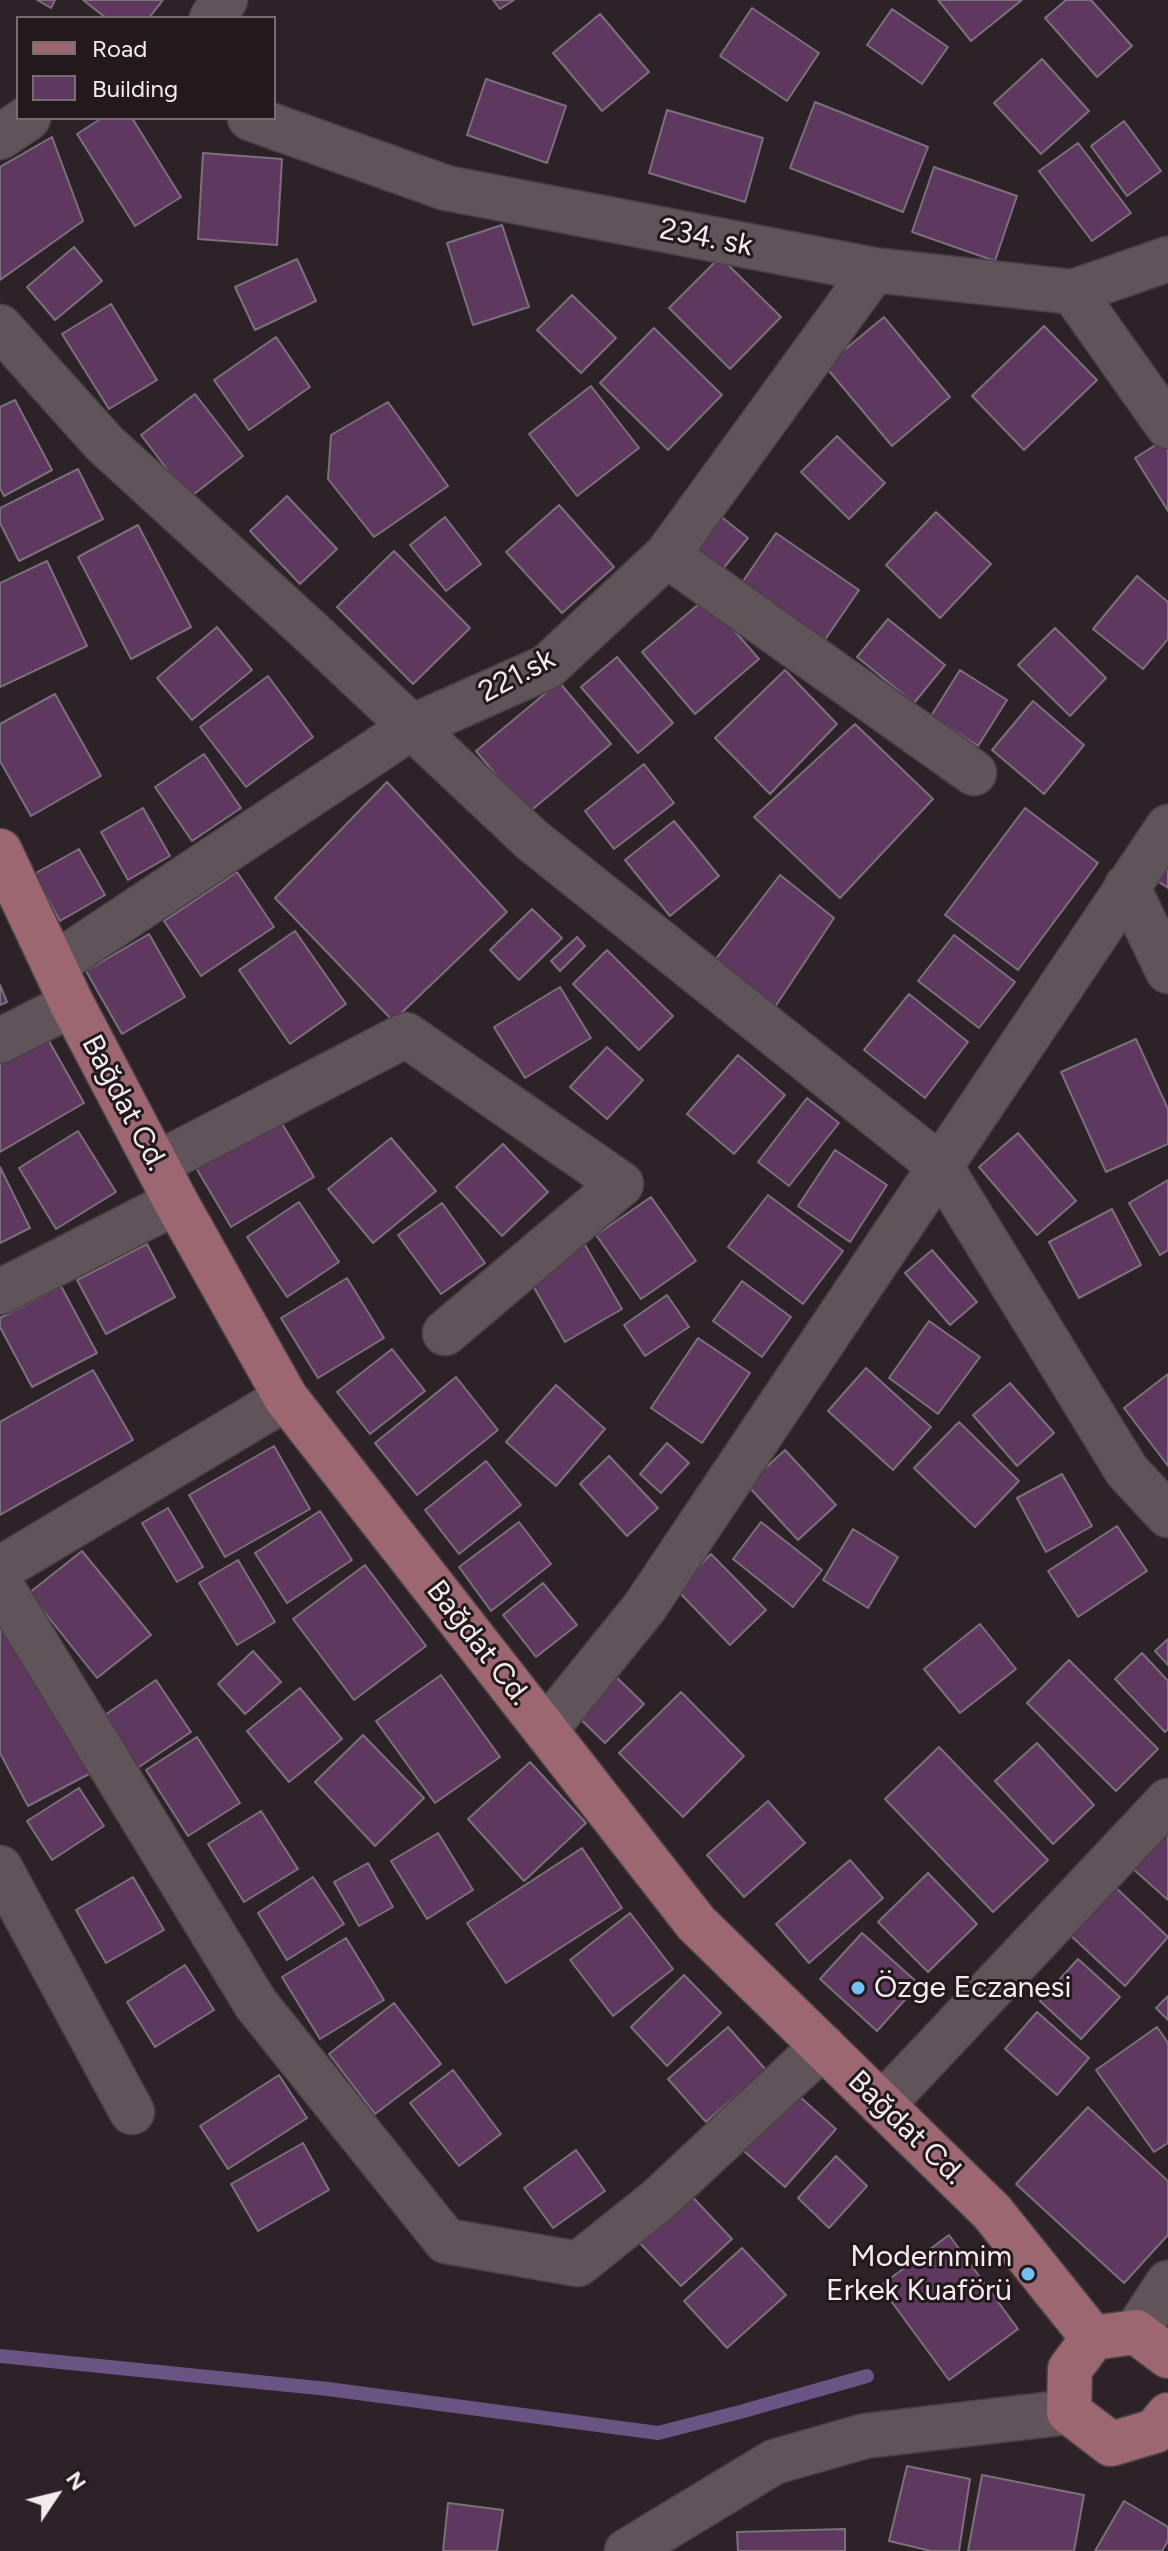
<!DOCTYPE html>
<meta charset="utf-8">
<style>
body{margin:0}
#map{position:relative;width:1168px;height:2551px;overflow:hidden;background:#2c2227;font-family:Figtree,sans-serif}
canvas{display:block}
.legend{position:absolute;left:16px;top:16px;width:260px;height:104px;box-sizing:border-box;background:#23191d;border:2px solid #766d71;margin:0;padding:10px 14px;list-style:none;font-size:24px;color:#f3ecef}
.legend li{display:flex;align-items:center;gap:16px;height:40px}
.legend b{width:40px;border:2px solid #766d71}
.north{position:absolute;left:16px;top:2455px;width:80px;height:80px;-webkit-text-stroke:6px #23191d;paint-order:stroke;rotate:55deg;font-size:22px;font-weight:700;line-height:32px;text-align:center;color:#f3ecef}
.north::after{content:'';display:block;margin:auto;width:28px;height:36px;background:#f3ecef;clip-path:polygon(50% 0,100% 100%,50% 72%,0 100%)}
</style>
<div id="map">
<canvas width="1168" height="2551"></canvas>
<ul class="legend">
<li><b style="height:10px;background:#9c6771"></b>Road</li>
<li><b style="height:22px;background:#5e385f"></b>Building</li>
</ul>
<div class="north">N</div>
</div>
<script>
const c = document.querySelector('canvas').getContext('2d');
c.lineJoin = 'round';
const poly = rows => new Path2D(rows.map(r => 'M' + r).join(''));
function stroke(path, color, width, dash) { c.strokeStyle = color; c.lineWidth = width; c.lineCap = dash ? 'butt' : 'round'; c.setLineDash(dash || []); c.stroke(path); }
function fill(path, color) { c.fillStyle = color; c.fill(path, 'evenodd'); }
function drawText(font, color, halo, rows, align = 'center') {
  c.font = font + ' Figtree,sans-serif'; c.lineWidth = 6; c.setLineDash([]); c.textBaseline = 'middle'; c.strokeStyle = halo; c.fillStyle = color; for (const [text, x, y, turn = 0] of rows) {
    c.save(); c.translate(x, y); c.rotate((+turn || 0) * Math.PI / 180); c.textAlign = isNaN(turn) ? turn : align; if (halo) c.strokeText(text, 0, 0); c.fillText(text, 0, 0); c.restore();
  }
}
stroke(poly([
 [0,2356,328,2389,658,2433,740,2412,867,2376]
]), '#695484', 14);
const building = poly([
 [37,0,55,0,51,8,37,0],
 [83,0,163,0,149,18,106,18,83,0],
 [493,0,514,0,500,9,493,0],
 [938,0,1022,0,971,41,938,0],
 [1066,0,1091,0,1132,46,1097,77,1045,18,1066,0],
 [752,8,819,53,787,101,720,56,752,8],
 [892,9,948,47,922,84,867,45,892,9],
 [600,14,649,72,602,111,553,53,600,14],
 [1042,59,1089,111,1041,154,994,103,1042,59],
 [486,79,566,106,547,163,467,135,486,79],
 [815,102,928,147,903,212,790,168,815,102],
 [667,110,763,138,745,202,649,173,667,110],
 [102,118,132,118,181,197,135,226,77,134,102,118],
 [1124,121,1161,171,1127,196,1091,146,1124,121],
 [52,137,83,221,0,280,0,167,52,137],
 [1078,143,1131,213,1092,241,1039,171,1078,143],
 [203,153,282,159,277,245,198,239,203,153],
 [934,167,1017,196,995,261,912,232,934,167],
 [502,225,529,307,473,325,447,243,502,225],
 [74,247,102,281,55,320,27,287,74,247],
 [720,257,781,317,730,369,669,308,720,257],
 [297,259,316,301,255,330,235,287,297,259],
 [572,295,616,338,581,373,537,330,572,295],
 [111,304,157,380,109,409,62,334,111,304],
 [884,317,950,397,892,446,825,366,884,317],
 [1044,326,1097,380,1024,450,972,396,1044,326],
 [654,328,722,395,668,450,600,383,654,328],
 [276,337,310,387,249,430,214,380,276,337],
 [591,386,639,448,577,496,529,434,591,386],
 [195,394,243,456,189,498,141,435,195,394],
 [15,400,52,470,4,496,0,488,0,407,15,400],
 [388,402,448,486,374,537,328,479,331,435,388,402],
 [837,436,885,483,849,519,801,472,837,436],
 [1162,441,1168,451,1168,511,1135,458,1162,441],
 [78,469,103,519,19,561,0,523,0,508,78,469],
 [287,496,337,549,300,584,250,531,287,496],
 [559,505,614,567,562,613,506,552,559,505],
 [714,511,748,538,722,570,688,543,714,511],
 [936,512,991,564,940,618,886,565,936,512],
 [445,517,481,564,446,591,410,545,445,517],
 [138,525,191,627,131,659,78,557,138,525],
 [776,533,859,590,822,644,739,587,776,533],
 [394,551,470,628,413,684,337,607,394,551],
 [47,561,87,646,0,687,0,583,47,561],
 [1137,576,1168,602,1168,639,1143,669,1093,629,1137,576],
 [706,598,759,659,695,714,642,652,706,598],
 [888,619,945,665,914,703,857,657,888,619],
 [217,627,252,670,192,720,157,678,217,627],
 [1055,628,1106,678,1070,716,1018,665,1055,628],
 [617,657,673,723,638,753,581,687,617,657],
 [785,670,837,724,770,794,715,738,785,670],
 [960,670,1007,700,978,746,931,716,960,670],
 [268,676,313,737,246,787,200,727,268,676],
 [559,682,611,744,528,813,476,751,559,682],
 [55,694,101,776,31,816,0,761,0,724,55,694],
 [1033,701,1084,745,1044,794,992,750,1033,701],
 [855,724,933,799,840,898,754,817,855,724],
 [204,754,241,808,192,841,155,787,204,754],
 [644,764,674,803,614,849,585,811,644,764],
 [387,782,507,912,393,1021,275,898,387,782],
 [143,808,170,856,128,880,101,832,143,808],
 [1025,808,1098,863,1018,970,945,915,1025,808],
 [674,821,719,876,670,916,625,860,674,821],
 [79,849,105,895,60,921,34,874,79,849],
 [1168,852,1168,888,1151,877,1168,852],
 [237,872,274,927,201,976,164,921,237,872],
 [780,875,834,918,773,1010,712,964,780,875],
 [532,909,562,938,519,980,490,950,532,909],
 [295,931,346,1004,290,1044,239,970,295,931],
 [149,934,185,997,122,1034,86,971,149,934],
 [954,935,1015,982,979,1028,918,981,954,935],
 [577,937,585,946,560,971,551,961,577,937],
 [607,950,673,1016,639,1050,573,984,607,950],
 [0,985,7,1002,0,1005,0,985],
 [560,987,591,1038,525,1078,494,1027,560,987],
 [909,994,968,1042,925,1098,864,1050,909,994],
 [41,1027,84,1103,0,1152,0,1050,41,1027],
 [1136,1039,1168,1109,1168,1144,1106,1172,1061,1072,1136,1039],
 [607,1047,643,1080,607,1119,570,1087,607,1047],
 [738,1055,785,1095,734,1154,687,1114,738,1055],
 [807,1098,839,1123,789,1186,758,1162,807,1098],
 [275,1112,314,1177,231,1227,192,1161,275,1112],
 [78,1131,116,1192,56,1229,19,1168,78,1131],
 [1018,1133,1076,1201,1037,1235,979,1167,1018,1133],
 [391,1138,436,1191,373,1243,328,1189,391,1138],
 [503,1144,548,1192,502,1236,456,1187,503,1144],
 [835,1150,887,1185,850,1242,798,1206,835,1150],
 [0,1167,30,1228,0,1243,0,1167],
 [1168,1180,1168,1250,1160,1255,1129,1203,1168,1180],
 [768,1195,843,1251,803,1304,728,1247,768,1195],
 [651,1197,696,1261,641,1299,596,1235,651,1197],
 [299,1202,339,1262,287,1297,247,1237,299,1202],
 [442,1203,485,1263,441,1294,398,1235,442,1203],
 [1112,1209,1141,1265,1079,1298,1049,1242,1112,1209],
 [147,1244,175,1297,106,1334,77,1280,147,1244],
 [585,1245,622,1309,565,1342,528,1277,585,1245],
 [932,1250,977,1302,950,1325,905,1273,932,1250],
 [347,1278,384,1338,318,1378,281,1318,347,1278],
 [742,1281,791,1317,762,1357,713,1321,742,1281],
 [61,1286,97,1353,32,1387,0,1327,0,1318,61,1286],
 [667,1295,689,1327,645,1356,624,1325,667,1295],
 [929,1321,980,1357,938,1414,889,1378,929,1321],
 [698,1338,750,1373,702,1443,651,1408,698,1338],
 [392,1349,425,1391,370,1434,337,1392,392,1349],
 [866,1368,931,1427,893,1470,828,1411,866,1368],
 [93,1370,133,1440,0,1515,0,1422,93,1370],
 [1168,1374,1168,1466,1124,1408,1168,1374],
 [456,1377,498,1430,417,1495,375,1443,456,1377],
 [1010,1383,1054,1433,1017,1466,973,1415,1010,1383],
 [556,1385,605,1429,556,1486,506,1442,556,1385],
 [959,1422,1019,1481,975,1527,914,1468,959,1422],
 [667,1443,689,1463,661,1493,640,1474,667,1443],
 [274,1446,310,1509,225,1557,189,1495,274,1446],
 [785,1450,836,1505,798,1540,747,1485,785,1450],
 [609,1456,658,1508,627,1536,580,1484,609,1456],
 [486,1461,521,1505,459,1554,425,1510,486,1461],
 [1062,1474,1092,1526,1046,1552,1017,1498,1062,1474],
 [168,1508,203,1567,177,1582,142,1523,168,1508],
 [320,1511,352,1560,287,1603,255,1553,320,1511],
 [519,1522,551,1564,491,1611,459,1567,519,1522],
 [761,1522,822,1570,793,1607,733,1559,761,1522],
 [1117,1526,1147,1571,1078,1617,1048,1571,1117,1526],
 [853,1529,898,1557,868,1608,823,1580,853,1529],
 [82,1551,151,1635,97,1678,29,1593,82,1551],
 [711,1554,766,1610,730,1645,676,1589,711,1554],
 [238,1560,275,1622,237,1645,199,1583,238,1560],
 [365,1565,426,1646,354,1700,293,1619,365,1565],
 [543,1583,577,1625,536,1657,503,1615,543,1583],
 [0,1619,91,1773,28,1806,0,1753,0,1619],
 [980,1624,1016,1669,960,1713,924,1669,980,1624],
 [1168,1639,1168,1665,1155,1651,1168,1639],
 [253,1651,281,1682,245,1714,218,1684,253,1651],
 [1142,1653,1168,1681,1168,1729,1165,1732,1115,1679,1142,1653],
 [1069,1660,1158,1749,1116,1791,1027,1703,1069,1660],
 [611,1672,644,1704,605,1743,572,1711,611,1672],
 [441,1675,500,1757,435,1803,376,1721,441,1675],
 [156,1680,191,1732,136,1769,102,1717,156,1680],
 [300,1688,342,1739,289,1782,247,1731,300,1688],
 [681,1692,744,1756,683,1817,619,1753,681,1692],
 [363,1735,424,1798,375,1846,315,1782,363,1735],
 [197,1737,240,1803,188,1836,146,1770,197,1737],
 [1037,1743,1094,1805,1053,1844,995,1781,1037,1743],
 [939,1747,1048,1860,993,1912,885,1799,939,1747],
 [530,1762,586,1823,524,1881,468,1819,530,1762],
 [79,1788,104,1826,52,1860,27,1821,79,1788],
 [768,1801,805,1843,744,1897,707,1855,768,1801],
 [261,1811,298,1869,244,1902,208,1844,261,1811],
 [1168,1826,1168,1900,1132,1868,1168,1826],
 [438,1833,473,1890,427,1919,391,1861,438,1833],
 [582,1848,622,1908,506,1983,467,1923,582,1848],
 [850,1860,883,1898,809,1963,776,1924,850,1860],
 [368,1863,393,1907,359,1926,334,1882,368,1863],
 [928,1873,977,1924,928,1972,878,1922,928,1873],
 [133,1877,164,1930,106,1963,76,1910,133,1877],
 [313,1877,344,1924,287,1960,258,1913,313,1877],
 [1114,1886,1168,1937,1125,1986,1069,1934,1114,1886],
 [630,1913,673,1969,613,2016,570,1960,630,1913],
 [862,1933,919,1984,877,2031,820,1979,862,1933],
 [346,1938,384,2000,320,2039,282,1977,346,1938],
 [1078,1959,1120,1997,1081,2039,1040,2001,1078,1959],
 [185,1965,214,2010,155,2047,127,2002,185,1965],
 [684,1975,721,2013,667,2066,631,2027,684,1975],
 [1168,1996,1168,2020,1156,2008,1168,1996],
 [394,2003,441,2064,375,2114,329,2054,394,2003],
 [1037,2012,1089,2058,1057,2095,1005,2049,1037,2012],
 [728,2027,766,2070,706,2122,668,2079,728,2027],
 [1157,2027,1168,2043,1168,2143,1154,2152,1096,2070,1157,2027],
 [453,2070,501,2134,459,2166,410,2103,453,2070],
 [279,2075,307,2118,228,2169,200,2126,279,2075],
 [790,2088,836,2129,785,2187,738,2146,790,2088],
 [1088,2107,1168,2181,1168,2235,1124,2283,1016,2184,1088,2107],
 [303,2143,329,2190,258,2231,231,2184,303,2143],
 [576,2150,605,2191,553,2228,524,2188,576,2150],
 [836,2156,867,2186,829,2228,798,2198,836,2156],
 [686,2190,732,2239,681,2286,635,2238,686,2190],
 [949,2235,1018,2329,949,2380,880,2286,949,2235],
 [742,2248,786,2295,727,2348,684,2301,742,2248],
 [907,2466,970,2479,959,2551,931,2551,889,2541,907,2466],
 [982,2475,1084,2495,1074,2551,968,2551,982,2475],
 [1124,2501,1168,2527,1168,2541,1162,2551,1095,2551,1124,2501],
 [448,2503,503,2510,497,2551,443,2551,448,2503],
 [845,2529,845,2551,738,2551,737,2532,845,2529]
]);
fill(building, '#5e385f');
stroke(building, '#7a717b', 2);
const minor = poly([
 [212,18,225,0],
 [250,118,446,188,874,270,1073,292,1168,259],
 [0,137,28,118],
 [1073,292,1168,426],
 [0,327,104,443,312,633,532,840,940,1166,1127,1471,1168,1515],
 [667,555,974,773],
 [1127,886,1168,971],
 [54,965,412,727,547,667,667,555,874,270],
 [0,1041,72,1004],
 [157,1164,406,1035,621,1184,445,1333],
 [0,1292,176,1202],
 [0,1569,286,1398],
 [0,1584,256,2004,446,2241,578,2264,658,2200,823,2046],
 [546,1729,644,1608,1168,827],
 [0,1868,132,2112],
 [882,2105,1168,1801],
 [1136,2332,1168,2283],
 [627,2551,774,2462,865,2436,1069,2412]
]);
const major = poly([
 [0,851,72,1004,176,1202,286,1398,696,1923,992,2212,1093,2338],
 [1168,2356,1136,2332,1093,2338,1070,2369,1069,2412,1111,2444,1155,2431,1168,2415]
]);
stroke(minor, '#4a4146', 47);
stroke(major, '#4a4146', 47);
stroke(minor, '#60545a', 44);
stroke(major, '#9c6771', 44);
for (const [x, y, r, color] of [
 [858,1988,8,"#71c1f5"],
 [1028,2274,8,"#71c1f5"]
]) { const dot = new Path2D(); dot.arc(x, y, r, 0, 2 * Math.PI); c.fillStyle = color; c.fill(dot); stroke(dot, '#23191d', 3); }
drawText('30px', '#f3ecef', '#23191d', [
 ["234. sk",706,238,11],
 ["221.sk",517,676,-28],
 ["Bağdat Cd.",124,1103,62],
 ["Bağdat Cd.",478,1643,52],
 ["Bağdat Cd.",906,2128,44]
]);
drawText('30px', '#f3ecef', '#23191d', [
 ["Özge Eczanesi",874,1988],
 ["Modernmim",1012,2257,"right"],
 ["Erkek Kuaförü",1012,2291,"right"]
], 'left');
</script>
